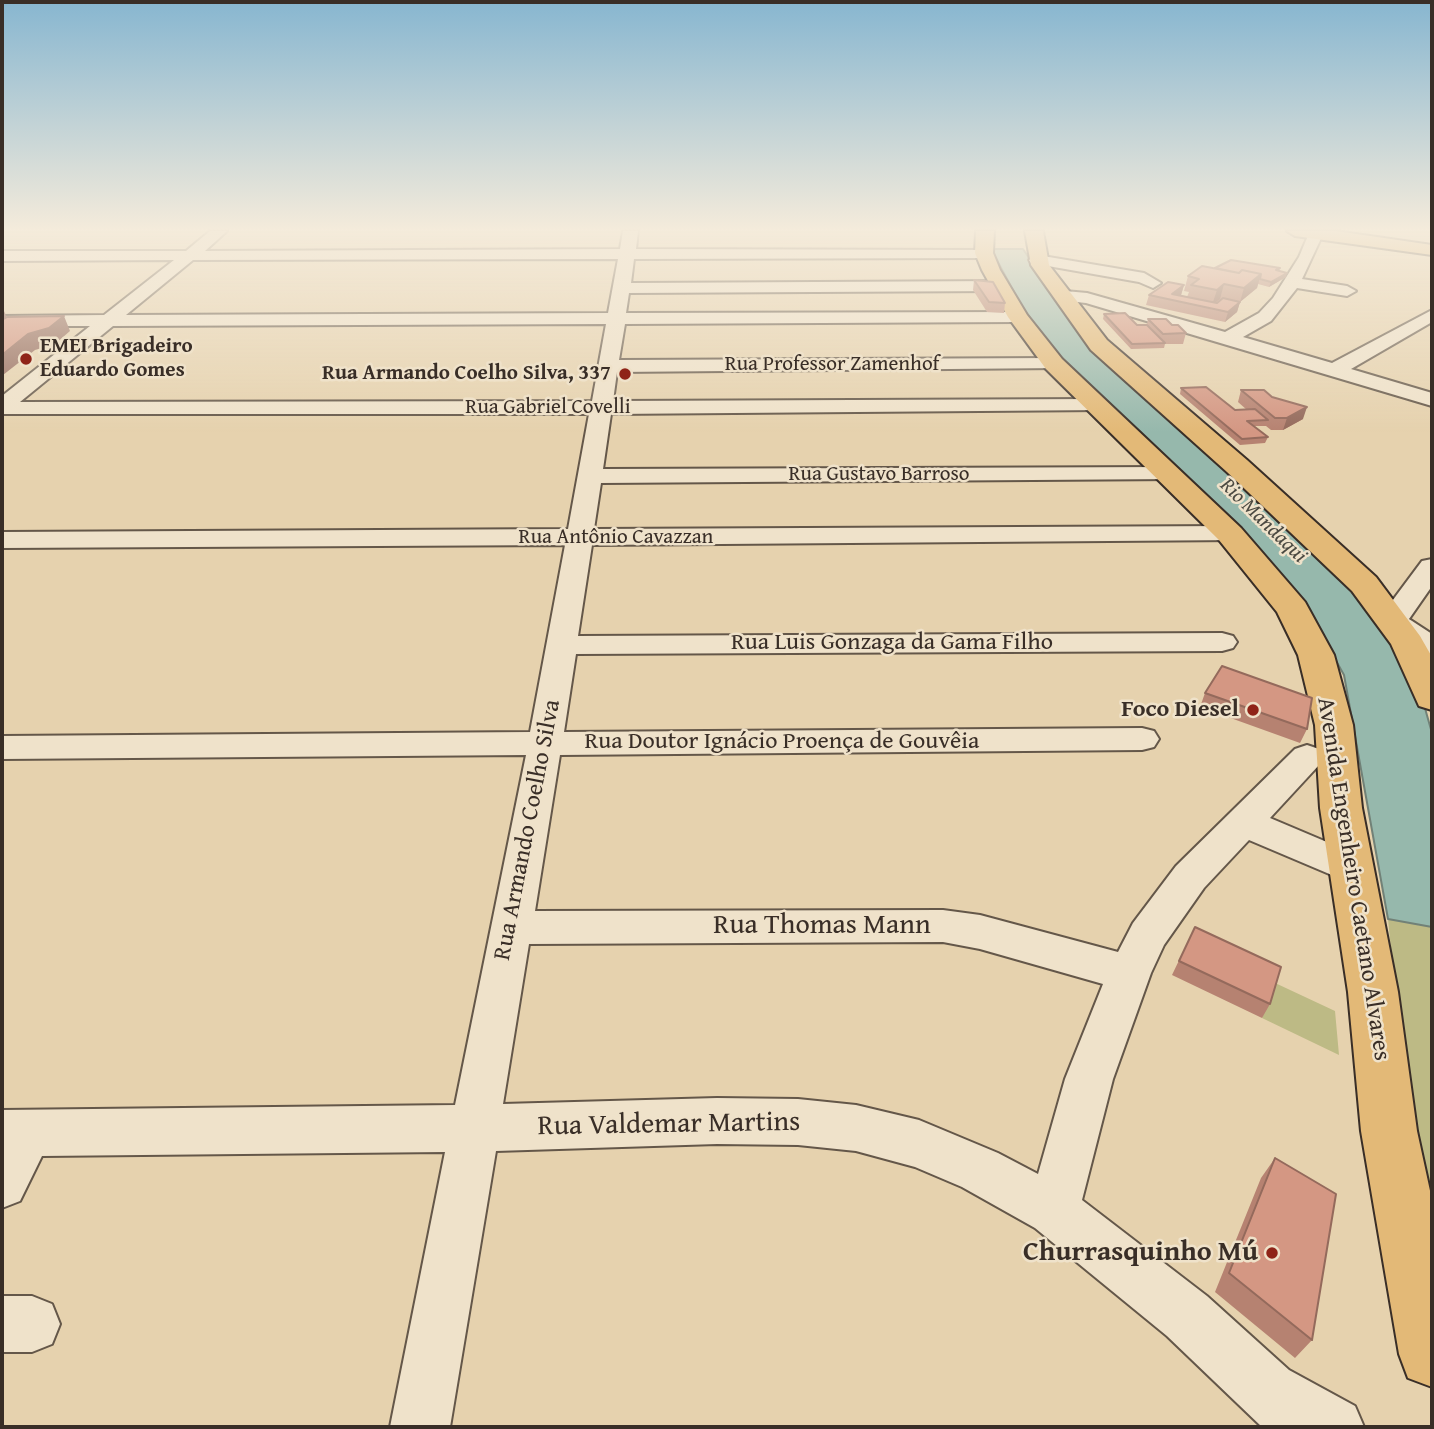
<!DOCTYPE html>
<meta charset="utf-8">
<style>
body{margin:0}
#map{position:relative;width:1434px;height:1429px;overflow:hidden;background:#e6d2ae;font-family:"Gentium Book Plus",serif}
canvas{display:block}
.frame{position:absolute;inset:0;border:4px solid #392e27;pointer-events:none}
</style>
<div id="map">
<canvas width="1434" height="1429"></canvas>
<div class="frame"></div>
</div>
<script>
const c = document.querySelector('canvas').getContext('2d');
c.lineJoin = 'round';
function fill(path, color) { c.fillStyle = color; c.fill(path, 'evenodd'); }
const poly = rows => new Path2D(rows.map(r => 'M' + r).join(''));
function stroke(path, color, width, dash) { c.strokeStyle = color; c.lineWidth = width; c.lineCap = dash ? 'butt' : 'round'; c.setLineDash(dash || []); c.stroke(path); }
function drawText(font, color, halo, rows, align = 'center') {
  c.font = font + ' "Gentium Book Plus",serif'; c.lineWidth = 5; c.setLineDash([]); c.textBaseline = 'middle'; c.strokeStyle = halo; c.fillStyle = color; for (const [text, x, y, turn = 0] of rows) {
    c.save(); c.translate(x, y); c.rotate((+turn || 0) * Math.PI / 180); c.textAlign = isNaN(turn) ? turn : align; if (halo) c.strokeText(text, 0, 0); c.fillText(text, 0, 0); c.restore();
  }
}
fill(poly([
 [1388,919,1432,927,1432,1237,1404,1081],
 [1273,982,1335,1011,1339,1055,1262,1018]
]), '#bdba85');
const water = poly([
 [991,249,1023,249,1054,295,1324,552,1413,666,1432,733,1432,927,1388,919,1344,675,1301,598,1259,549,1068,367,1022,307,991,249]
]);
fill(water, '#96b8ac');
stroke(water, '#718177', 2);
const minor = poly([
 [210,231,227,231,205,251,620,249,623,231,638,231,636,249,990,250,990,256,984,258,634,259,631,283,1000,281,1008,286,1000,291,629,293,626,313,1018,312,1027,317,1018,322,625,324,619,360,1054,358,1064,364,1061,368,617,372,613,401,1095,399,1103,400,1106,405,1103,410,611,414,603,469,1168,467,1177,469,1180,474,1177,479,601,483,594,529,1230,526,1239,528,1243,534,1239,540,592,545,578,636,1222,633,1233,636,1237,642,1233,648,1222,651,576,654,564,732,1142,728,1154,731,1159,739,1154,747,1142,750,560,755,535,911,943,910,980,915,1118,952,1133,923,1176,866,1295,749,1307,745,1319,749,1324,757,1319,765,1270,818,1367,859,1373,869,1367,879,1353,884,1249,840,1204,888,1164,945,1151,973,1113,1079,1082,1200,1207,1296,1289,1370,1355,1406,1364,1427,1262,1427,1167,1336,1035,1228,962,1187,915,1167,856,1151,798,1145,717,1144,496,1151,450,1427,390,1427,445,1152,42,1156,20,1201,2,1208,2,1110,455,1105,526,755,2,759,2,736,530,732,565,545,2,548,2,532,568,529,589,414,2,414,2,396,90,326,2,326,2,316,104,315,174,260,2,261,2,251,186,251,210,231],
 [618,259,608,313,126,315,193,260,618,259],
 [606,324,592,401,20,402,113,326,606,324],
 [943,942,980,949,1103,984,1065,1079,1038,1174,998,1153,919,1120,856,1105,798,1099,717,1098,503,1104,529,944,943,942],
 [1310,231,1323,234,1302,279,1347,286,1356,291,1347,296,1297,288,1271,321,1243,337,1332,363,1432,310,1432,322,1351,369,1432,393,1432,406,1086,303,1059,300,1056,296,1065,291,1087,293,1225,332,1259,313,1273,298,1299,257,1310,231],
 [1037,255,1144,273,1161,283,1153,288,1139,282,1031,263,1029,260,1037,255],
 [1432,559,1432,586,1409,619,1432,634,1432,656,1421,654,1383,628,1378,620,1422,561,1432,559],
 [2,1296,32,1296,52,1304,60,1324,52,1344,32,1352,2,1352,2,1296]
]);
const major = poly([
 [976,231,994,231,993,253,1000,270,1027,315,1062,359,1241,528,1305,602,1334,655,1353,725,1362,808,1398,992,1417,1131,1432,1200,1432,1387,1408,1378,1399,1354,1361,1131,1348,992,1320,808,1315,725,1298,655,1277,612,1219,540,1046,369,1008,317,982,270,975,253,976,231],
 [1025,231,1043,231,1049,265,1107,340,1247,460,1376,577,1420,636,1432,657,1432,710,1419,706,1391,644,1352,591,1227,472,1091,350,1031,265,1025,231],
 [1287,231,1336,231,1432,245,1432,255,1295,236,1287,231]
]);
stroke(minor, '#645749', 4);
stroke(major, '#392e27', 4);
fill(minor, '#efe2ca');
fill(major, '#e3b977');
fill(poly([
 [1215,268,1280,268,1279,271,1286,277,1269,287,1258,284,1257,288,1240,302,1237,312,1225,322,1146,305,1149,295,1184,285,1181,295,1187,297,1189,292,1184,291,1188,276],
 [974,280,1005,303,1004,313,987,312,973,290],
 [1104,314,1137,325,1147,325,1148,319,1172,325,1186,333,1183,344,1165,344,1164,348,1131,349,1103,319],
 [1181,388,1235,410,1247,410,1238,402,1241,390,1272,397,1303,419,1283,430,1271,430,1266,426,1254,426,1268,437,1265,443,1240,445,1180,394],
 [1205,693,1307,729,1300,743,1200,707],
 [1195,927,1270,1004,1262,1018,1172,975],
 [1275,1158,1312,1340,1295,1358,1215,1292,1261,1178]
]), '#b68271');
fill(poly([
 [1287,273,1286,277,1269,287,1271,282],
 [1261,274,1257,288,1240,302,1237,312,1225,322,1228,312,1240,302,1244,288],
 [1224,284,1220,299,1212,305,1217,290],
 [1184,285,1181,295,1174,300,1172,294],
 [4,311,11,326,2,333,2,313],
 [64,316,70,331,55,344,35,350,3,375,2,373,2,355,28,334],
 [1307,407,1303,419,1283,430,1287,418]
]), '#946a5c');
const building = poly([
 [1231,260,1280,268,1276,270,1287,273,1271,282,1260,279,1261,274,1242,270,1239,273,1215,268,1231,260],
 [1202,266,1239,273,1242,270,1261,274,1244,288,1224,284,1217,290,1191,285,1199,279,1188,276,1202,266],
 [974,280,993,282,1005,303,989,302,974,280],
 [1168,282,1184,285,1172,294,1217,303,1223,298,1240,302,1228,312,1149,295,1168,282],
 [1125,313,1137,325,1147,325,1165,343,1132,344,1104,314,1125,313],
 [64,316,49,328,28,334,2,355,2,320,7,317,64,316],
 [1148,319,1166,319,1172,325,1178,325,1186,333,1163,334,1148,319],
 [1206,387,1235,410,1255,409,1268,420,1247,421,1268,437,1242,439,1181,388,1206,387],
 [1241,390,1264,390,1272,397,1307,407,1287,418,1275,418,1241,390],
 [1222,666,1312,698,1307,729,1205,693,1222,666],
 [1195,927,1281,967,1270,1004,1179,961,1195,927],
 [1275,1158,1336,1194,1312,1340,1229,1273,1275,1158]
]);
fill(building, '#d49783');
stroke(building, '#946a5c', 2);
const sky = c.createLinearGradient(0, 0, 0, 432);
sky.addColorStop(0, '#87b6d0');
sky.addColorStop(0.53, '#f4ebdb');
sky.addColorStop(1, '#f4ebdb00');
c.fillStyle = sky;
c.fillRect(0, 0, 1434, 432);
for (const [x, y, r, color] of [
 [26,359,7,"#8f2418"],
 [625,374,7,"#8f2418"],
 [1253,710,7,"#8f2418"],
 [1272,1253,7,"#8f2418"]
]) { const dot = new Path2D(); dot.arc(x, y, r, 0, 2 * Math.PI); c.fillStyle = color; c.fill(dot); stroke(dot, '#efe2ca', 2.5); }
drawText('bold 21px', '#392e27', '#efe2ca', [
 ["EMEI Brigadeiro",40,347],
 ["Eduardo Gomes",40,371],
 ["Rua Armando Coelho Silva, 337",611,374,"right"]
], 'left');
drawText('21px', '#392e27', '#efe2ca', [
 ["Rua Professor Zamenhof",832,365],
 ["Rua Gabriel Covelli",548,408],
 ["Rua Gustavo Barroso",879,475],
 ["Rua Antônio Cavazzan",616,538]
]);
drawText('italic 21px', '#4c4a42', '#efe2ca', [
 ["Rio Mandaqui",1263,521,44]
]);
drawText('24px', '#392e27', '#efe2ca', [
 ["Rua Luis Gonzaga da Gama Filho",892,643],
 ["Rua Doutor Ignácio Proença de Gouvêia",782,742],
 ["Rua Armando Coelho Silva",528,830,-79],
 ["Avenida Engenheiro Caetano Alvares",1353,879,81]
]);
drawText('bold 24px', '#392e27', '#efe2ca', [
 ["Foco Diesel",1239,710]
], 'right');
drawText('28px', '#392e27', '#efe2ca', [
 ["Rua Thomas Mann",822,926],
 ["Rua Valdemar Martins",669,1125,-1]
]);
drawText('bold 28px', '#392e27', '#efe2ca', [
 ["Churrasquinho Mú",1258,1253]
], 'right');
</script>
